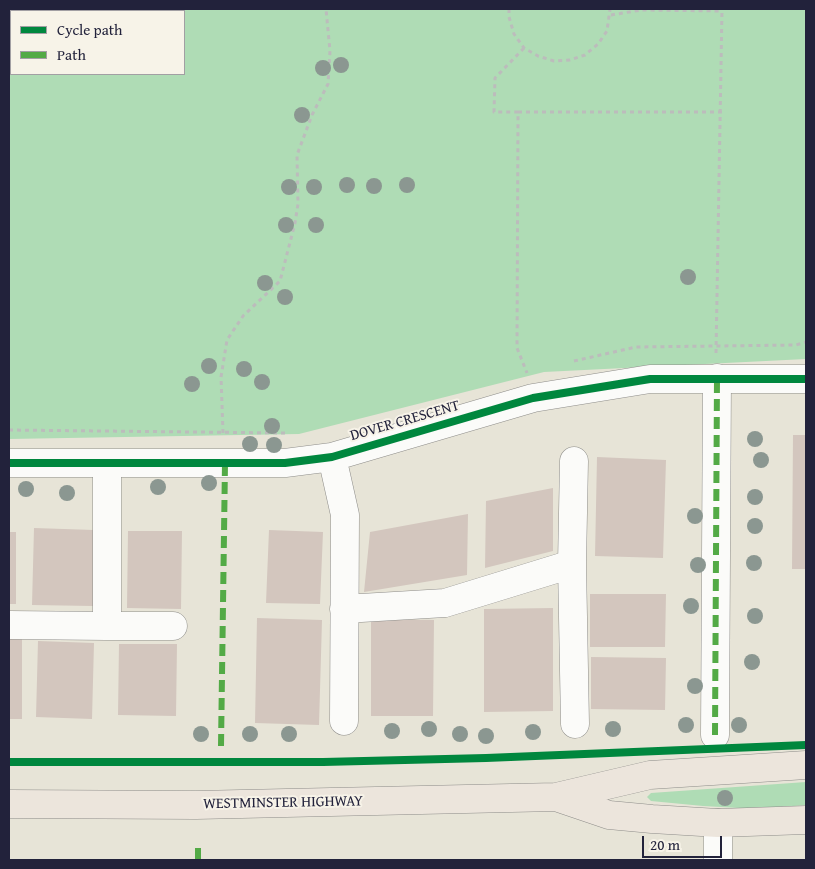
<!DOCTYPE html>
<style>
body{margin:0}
#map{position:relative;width:815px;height:869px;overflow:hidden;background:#e7e4d7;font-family:"Gentium Book Plus",serif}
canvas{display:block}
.frame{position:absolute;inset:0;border:10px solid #22223b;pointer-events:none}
.legend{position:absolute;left:10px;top:10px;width:175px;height:65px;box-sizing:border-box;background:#f7f3e8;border:1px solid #a29fa3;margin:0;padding:6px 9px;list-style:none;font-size:15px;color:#22223b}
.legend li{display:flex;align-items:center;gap:10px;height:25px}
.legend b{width:25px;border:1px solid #a29fa3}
.scale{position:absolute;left:642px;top:836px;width:80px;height:22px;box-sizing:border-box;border:2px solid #22223b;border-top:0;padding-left:6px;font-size:15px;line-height:18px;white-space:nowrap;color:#22223b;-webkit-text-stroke:4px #f7f3e8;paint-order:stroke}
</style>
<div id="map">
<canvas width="815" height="869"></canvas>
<div class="frame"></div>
<ul class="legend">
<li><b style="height:6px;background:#00873e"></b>Cycle path</li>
<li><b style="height:6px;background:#53aa46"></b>Path</li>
</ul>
<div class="scale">20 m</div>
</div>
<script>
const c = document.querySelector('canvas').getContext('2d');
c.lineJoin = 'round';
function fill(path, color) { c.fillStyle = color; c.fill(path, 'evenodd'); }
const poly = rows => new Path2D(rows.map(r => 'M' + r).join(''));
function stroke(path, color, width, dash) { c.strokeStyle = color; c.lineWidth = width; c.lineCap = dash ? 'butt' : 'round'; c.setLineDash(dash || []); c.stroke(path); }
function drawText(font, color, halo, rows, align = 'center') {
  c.font = font + ' "Gentium Book Plus",serif'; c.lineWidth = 4; c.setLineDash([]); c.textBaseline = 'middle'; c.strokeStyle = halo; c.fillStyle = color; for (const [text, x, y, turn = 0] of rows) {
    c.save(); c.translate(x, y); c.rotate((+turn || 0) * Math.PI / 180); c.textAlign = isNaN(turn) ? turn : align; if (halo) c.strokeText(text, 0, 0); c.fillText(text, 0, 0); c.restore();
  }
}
fill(poly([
 [9,9,806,9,806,359,544,372,299,434,9,439],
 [11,11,184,11,184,74,11,74],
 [806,782,806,805,757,809,703,806,651,801,647,797,651,793]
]), '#afdcb5');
fill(poly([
 [793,435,806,435,806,569,792,569],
 [597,457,666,460,663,558,595,556],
 [553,488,553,551,485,568,486,501],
 [468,514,467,575,364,592,370,532],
 [34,528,94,530,93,606,32,605],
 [269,530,323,532,320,604,266,603],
 [128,531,182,531,181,609,127,608],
 [9,532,16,532,16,604,9,604],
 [590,594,666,594,665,647,590,647],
 [553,608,553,711,484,712,484,609],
 [257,618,322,620,319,725,255,723],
 [371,619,434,620,433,716,371,716],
 [9,638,22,638,22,719,9,719],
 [38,641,94,643,92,719,36,717],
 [119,644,177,644,176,716,118,715],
 [591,657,666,658,665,710,591,709]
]), '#d3c6be');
const minor = poly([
 [332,457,345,515,344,721],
 [9,463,285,463,332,457,533,398,650,379,806,379],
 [572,564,574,461],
 [344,609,445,603,572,564,575,724],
 [9,625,107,626,107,464],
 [107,626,173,626],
 [715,735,717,378],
 [718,823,718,860]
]);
const major = poly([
 [556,797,609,815,652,819,718,823,806,820],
 [9,804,196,805,556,797,650,775,806,765]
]);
stroke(minor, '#8e8d8a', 29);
stroke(major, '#8e8d8a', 29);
stroke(poly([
 [509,9,509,17,514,34,524,48,538,56,554,61,570,60,585,55,598,44,607,31,610,9],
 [611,15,641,10,722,11],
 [524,48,495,78,494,112,518,112,517,348,527,373],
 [518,112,722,112],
 [716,353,722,9],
 [574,361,636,347,796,345,806,342],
 [9,430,287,433],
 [223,433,221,377,227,340,243,316,280,281,295,223,298,204,297,155,312,115,328,84,330,51,326,9]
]), '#bcbcbc', 3, [4, 4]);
stroke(minor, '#fbfbf9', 28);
stroke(major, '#ece5dc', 28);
stroke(poly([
 [715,735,717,378],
 [221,746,225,463],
 [198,860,198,847]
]), '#53aa46', 6, [12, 6]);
stroke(poly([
 [9,463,285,463,332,457,533,398,650,379,806,379],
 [9,762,323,762,486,758,806,745]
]), '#00873e', 8);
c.fillStyle = '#8b9791';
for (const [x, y] of [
 [341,65],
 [323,68],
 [302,115],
 [347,185],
 [407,185],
 [374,186],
 [289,187],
 [314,187],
 [286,225],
 [316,225],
 [688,277],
 [265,283],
 [285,297],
 [209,366],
 [244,369],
 [262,382],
 [192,384],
 [272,426],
 [755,439],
 [250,444],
 [274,445],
 [761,460],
 [209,483],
 [158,487],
 [26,489],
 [67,493],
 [755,497],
 [695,516],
 [755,526],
 [754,563],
 [698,565],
 [691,606],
 [755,616],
 [752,662],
 [695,686],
 [686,725],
 [739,725],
 [429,729],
 [613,729],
 [392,731],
 [533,732],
 [201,734],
 [250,734],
 [289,734],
 [460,734],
 [486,736],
 [725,798]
]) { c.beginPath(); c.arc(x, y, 8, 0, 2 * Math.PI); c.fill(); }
drawText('15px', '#22223b', '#f7f3e8', [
 ["DOVER CRESCENT",405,421,-16],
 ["WESTMINSTER HIGHWAY",283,803,-1]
]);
</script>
